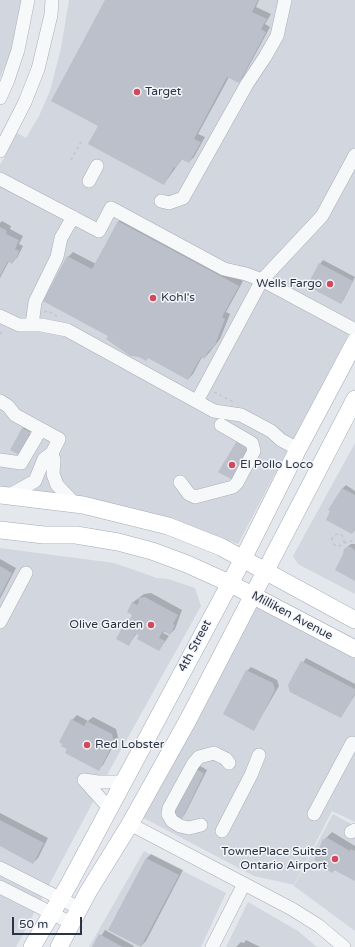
<!DOCTYPE html>
<style>
body{margin:0}
#map{position:relative;width:355px;height:947px;overflow:hidden;background:#e4e7ec;font-family:"Varela Round",sans-serif}
canvas{display:block}
.scale{position:absolute;left:12px;top:917px;width:70px;height:18px;box-sizing:border-box;border:2px solid #2b3445;border-top:0;padding-left:5px;font-size:12px;line-height:14px;white-space:nowrap;color:#2b3445;-webkit-text-stroke:3px #f4f6f9;paint-order:stroke}
</style>
<div id="map">
<canvas width="355" height="947"></canvas>
<div class="scale">50 m</div>
</div>
<script>
const c = document.querySelector('canvas').getContext('2d');
c.lineJoin = 'round';
function fill(path, color) { c.fillStyle = color; c.fill(path, 'evenodd'); }
const poly = rows => new Path2D(rows.map(r => 'M' + r).join(''));
function stroke(path, color, width, dash) { c.strokeStyle = color; c.lineWidth = width; c.lineCap = dash ? 'butt' : 'round'; c.setLineDash(dash || []); c.stroke(path); }
function drawText(font, color, halo, rows, align = 'center') {
  c.font = font + ' "Varela Round",sans-serif'; c.lineWidth = 3; c.setLineDash([]); c.textBaseline = 'middle'; c.strokeStyle = halo; c.fillStyle = color; for (const [text, x, y, turn = 0] of rows) {
    c.save(); c.translate(x, y); c.rotate((+turn || 0) * Math.PI / 180); c.textAlign = isNaN(turn) ? turn : align; if (halo) c.strokeText(text, 0, 0); c.fillText(text, 0, 0); c.restore();
  }
}
fill(poly([
 [0,0,22,0,16,39,0,78],
 [69,0,355,0,355,322,238,544,159,516,0,487,0,165,17,133,26,138,39,116,50,91,61,48],
 [355,443,355,594,298,564,293,556],
 [0,548,114,563,157,578,168,579,195,588,201,606,107,775,102,776,92,794,93,802,16,947,0,947],
 [257,605,355,656,355,822,332,811,294,885,254,876,140,816],
 [333,814,355,826,355,931,294,886],
 [144,851,226,893,201,947,89,947],
 [248,902,298,931,317,947,226,947]
]), '#d2d6de');
fill(poly([
 [106,0,259,0,256,7,271,14,265,24,270,27,243,77,239,82,229,77,198,134,205,137,194,157,189,162,182,159,164,184,99,126],
 [124,217,243,281,226,312,230,314,220,339,209,353,204,358,202,357,193,374,188,379,44,301,68,257,73,252,96,264,119,221],
 [2,221,11,226,10,229,23,236,19,244,23,246,17,258,12,262,9,261,0,278,0,223],
 [323,260,355,277,344,299,341,303,320,264],
 [25,426,31,430,29,434,34,436,23,453,23,428],
 [346,485,355,491,355,530,352,533,342,489],
 [351,544,355,544,355,579,344,554,345,549],
 [0,559,16,568,0,599],
 [151,593,182,610,175,629,170,634,165,631,163,633,169,636,159,650,137,633,129,644,123,629,134,614,132,603,144,594],
 [306,658,355,684,355,695,341,717,289,685],
 [251,667,277,680,279,686,254,729,247,671],
 [77,715,88,721,93,717,116,729,118,737,103,765,98,769,69,749,72,720],
 [200,766,207,770,185,814,181,818,196,769],
 [0,813,48,838,38,858,33,863,0,845],
 [332,832,355,846,355,879,324,840],
 [151,854,183,870,146,941,141,946,147,858],
 [105,930,134,946,133,947,94,947],
 [246,940,260,947,236,947,241,942,244,943]
]), '#0003');
fill(poly([
 [105,0,258,0,252,12,267,19,261,29,266,32,239,83,227,77,194,139,201,142,189,163,181,159,176,168,174,167,164,185,88,144,98,126,51,101],
 [118,221,239,286,222,317,225,319,215,345,208,352,204,359,201,357,188,380,148,358,146,361,139,357,130,356,106,339,108,336,43,301,67,256,92,269],
 [0,227,7,231,6,234,19,240,15,249,19,251,17,257,12,264,8,261,0,276],
 [319,263,353,281,341,304,307,286],
 [22,428,30,432,28,436,32,439,21,456,10,450],
 [237,441,249,448,233,480,218,472],
 [342,488,355,495,355,529,352,534,326,520,330,511,328,510],
 [347,547,351,547,355,551,355,581,335,570,343,554,344,549],
 [0,566,12,573,0,596],
 [145,597,178,615,173,624,175,625,170,635,163,631,159,638,165,641,159,651,137,639,139,635,135,634,129,646,116,639,122,628,125,629,132,615,127,612,132,602,137,605,139,602,138,598],
 [301,661,355,689,355,694,341,718,290,692,288,685],
 [246,670,273,683,275,690,254,731,223,714],
 [71,719,84,726,87,721,112,734,114,742,99,771,65,753,67,749,61,746,62,744,59,742],
 [195,769,204,773,182,819,171,813],
 [0,820,44,843,33,864,0,846],
 [326,837,350,851,351,849,355,851,355,881,334,870,333,873,325,869,326,866,314,860,323,839,325,840],
 [146,858,179,875,141,947,108,930],
 [99,934,123,947,92,947]
]), '#bbc0ca');
const minor = poly([
 [0,98,8,80,18,50,28,0],
 [0,151,25,102,38,69,51,15,52,0],
 [0,179,99,231,111,208,224,269,246,274,262,280,355,330],
 [89,181,97,166],
 [161,201,169,203,183,198,247,84,265,57,277,36,285,0],
 [0,316,19,325,41,325,67,330,214,411,241,415,271,431,281,440,298,449],
 [32,325,35,302,57,257,61,238,73,217],
 [0,401,8,406,15,415,59,439,52,453,44,459,35,481,8,496],
 [197,401,262,280,322,216,355,155],
 [52,453,54,460,53,474,57,485,76,505],
 [0,460,21,463,41,429],
 [180,482,189,494,195,497,233,487,237,483,254,451,252,443,221,425],
 [0,622,26,573],
 [84,780,98,782,122,782],
 [84,780,109,808],
 [314,814,352,743],
 [130,824,292,909,319,926,344,947],
 [201,825,189,828,180,826,172,821,168,814,169,808,193,764,199,757,214,753,226,759,229,763],
 [222,831,251,775,259,755],
 [351,832,355,830],
 [0,868,79,908],
 [0,887,71,923],
 [212,947,244,884]
]);
const major = poly([
 [0,495,83,505,168,526,221,547,355,620],
 [0,530,44,535,76,535,118,542,152,551,187,564,229,583,355,649],
 [32,947,69,884,243,559,298,449,355,342],
 [59,947,88,892,130,824,188,720,355,399]
]);
stroke(minor, '#a9aeb7', 14);
stroke(major, '#a3abb8', 18);
stroke(poly([
 [71,160,81,142],
 [44,312,48,311,57,316],
 [0,334,3,329],
 [214,392,233,402],
 '332 540a6 6 0 1 1 12 0a6 6 0 1 1-12 0Z',
 [344,543,355,540]
]), '#c2c5cb', 1.5, [3, 3]);
stroke(minor, '#f7f8fa', 13);
stroke(major, '#fff', 17);
for (const [x, y, r, color] of [
 [137,92,4,"#d1495b"],
 [330,284,4,"#d1495b"],
 [153,298,4,"#d1495b"],
 [232,465,4,"#d1495b"],
 [151,625,4,"#d1495b"],
 [87,745,4,"#d1495b"],
 [335,859,4,"#d1495b"]
]) { const dot = new Path2D(); dot.arc(x, y, r, 0, 2 * Math.PI); c.fillStyle = color; c.fill(dot); stroke(dot, '#f4f6f9', 1.5); }
drawText('12px', '#2b3445', '#f4f6f9', [
 ["Target",145,92],
 ["Wells Fargo",322,284,"right"],
 ["Kohl's",161,298],
 ["El Pollo Loco",240,465],
 ["Olive Garden",143,625,"right"],
 ["Red Lobster",95,745],
 ["TownePlace Suites",327,852,"right"],
 ["Ontario Airport",327,866,"right"]
], 'left');
drawText('12px', '#2b3445', '#f4f6f9', [
 ["Milliken Avenue",292,616,28],
 ["4th Street",195,646,-62]
]);
</script>
